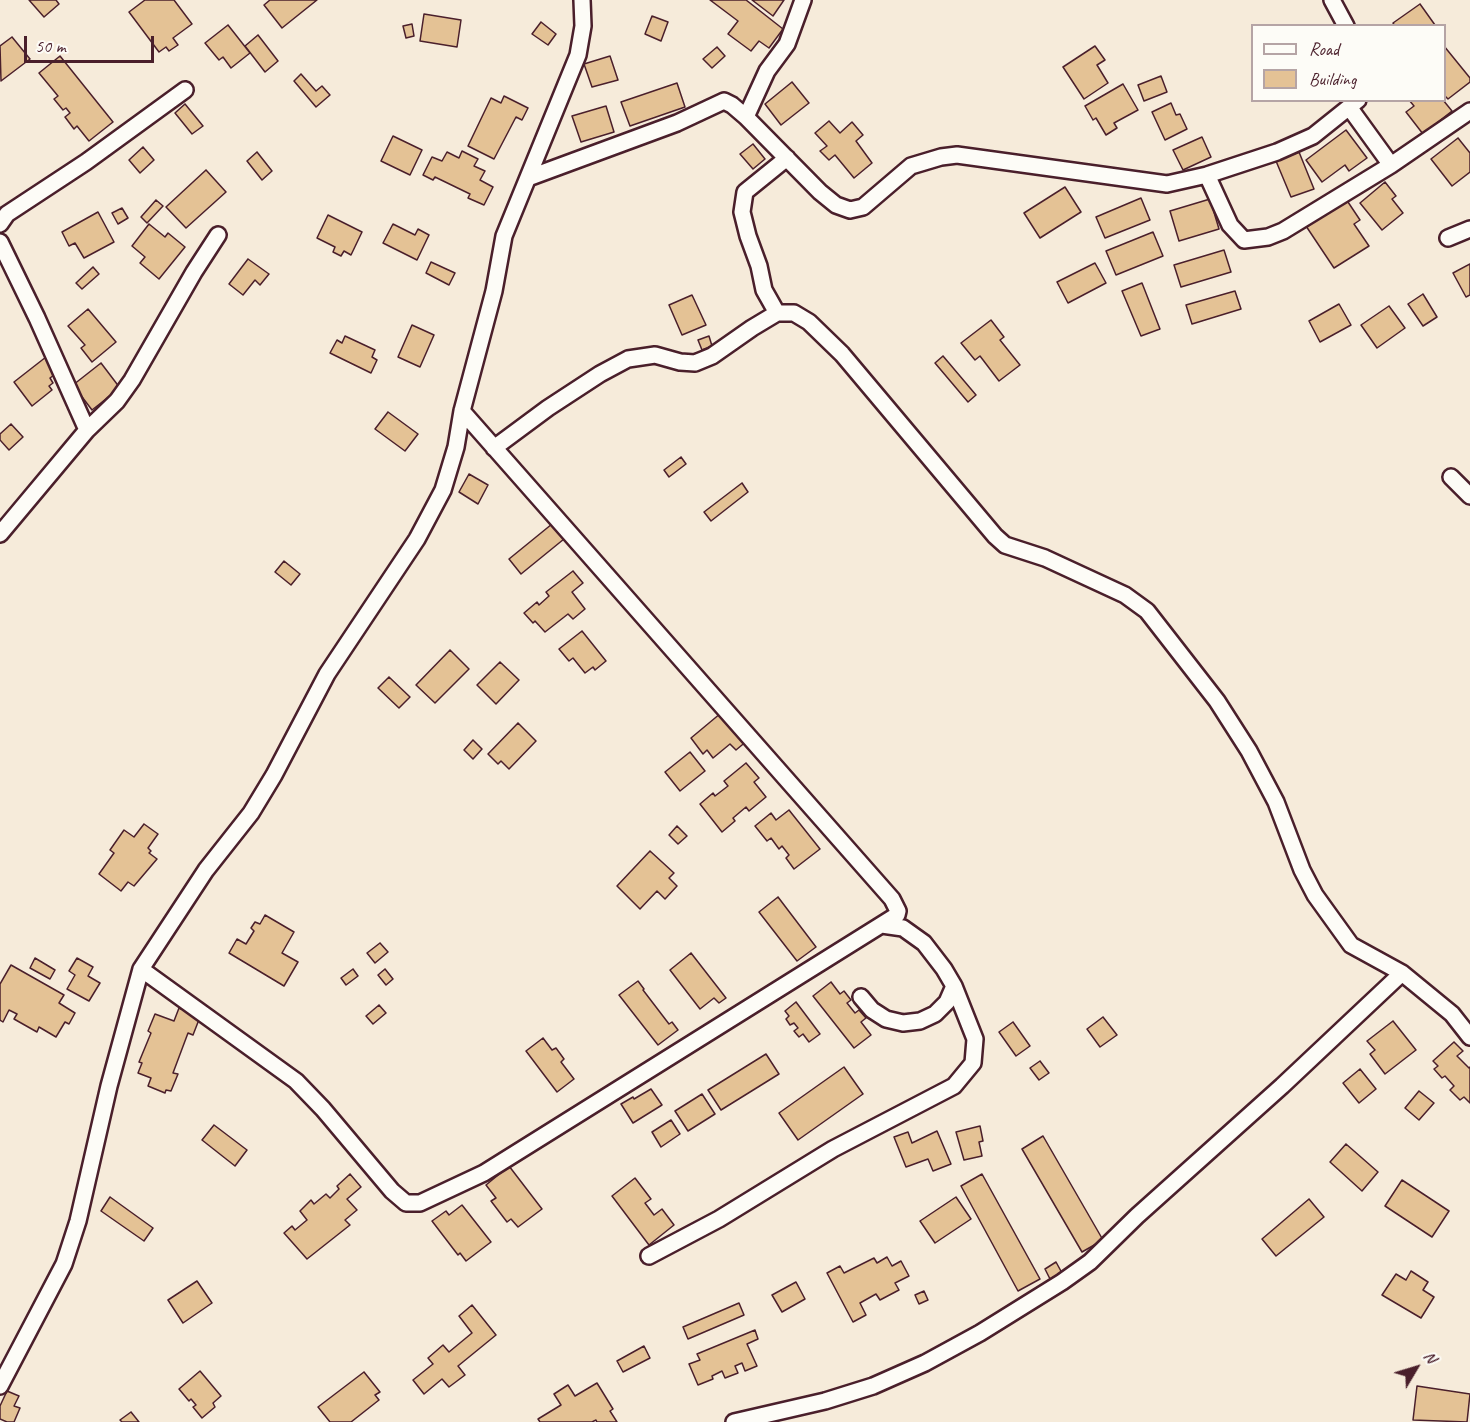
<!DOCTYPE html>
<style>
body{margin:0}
#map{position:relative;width:1470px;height:1422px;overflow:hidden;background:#f6ebda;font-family:Caveat,sans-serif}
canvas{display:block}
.legend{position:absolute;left:1251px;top:24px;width:195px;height:78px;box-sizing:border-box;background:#fdfcf7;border:2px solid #b5a4a5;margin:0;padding:8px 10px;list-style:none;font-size:18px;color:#4a1f2b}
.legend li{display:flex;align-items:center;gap:12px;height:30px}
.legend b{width:30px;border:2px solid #b5a4a5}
.north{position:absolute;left:1386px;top:1338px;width:60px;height:60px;-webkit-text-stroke:4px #fdfcf7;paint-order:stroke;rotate:52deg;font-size:16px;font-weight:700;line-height:24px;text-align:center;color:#4a1f2b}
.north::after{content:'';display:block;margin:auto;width:21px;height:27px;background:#4a1f2b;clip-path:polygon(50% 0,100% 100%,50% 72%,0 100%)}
.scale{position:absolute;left:24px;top:36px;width:130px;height:27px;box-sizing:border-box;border:3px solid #4a1f2b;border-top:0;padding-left:8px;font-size:18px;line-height:21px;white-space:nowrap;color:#4a1f2b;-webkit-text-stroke:4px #fdfcf7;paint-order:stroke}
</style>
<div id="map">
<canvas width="1470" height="1422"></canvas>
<ul class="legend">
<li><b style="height:8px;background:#fdfcf7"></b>Road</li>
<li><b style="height:16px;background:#e4c295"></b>Building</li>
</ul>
<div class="north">N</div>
<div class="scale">50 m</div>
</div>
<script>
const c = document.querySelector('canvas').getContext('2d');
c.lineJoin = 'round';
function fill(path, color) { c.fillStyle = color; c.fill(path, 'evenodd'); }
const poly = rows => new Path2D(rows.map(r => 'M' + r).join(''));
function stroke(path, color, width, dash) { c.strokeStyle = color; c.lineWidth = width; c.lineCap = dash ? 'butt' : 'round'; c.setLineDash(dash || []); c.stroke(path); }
const building = poly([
 [29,0,56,0,59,4,44,17,29,0],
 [145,0,174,0,192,24,173,38,178,45,169,51,166,47,159,52,129,12,145,0],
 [270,0,317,0,282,28,264,5,270,0],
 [710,0,746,0,783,29,769,48,759,41,751,51,728,34,738,21,710,0],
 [752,0,784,0,773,16,752,0],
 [1420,4,1435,25,1395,26,1393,23,1420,4],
 [424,14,461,20,457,47,420,41,424,14],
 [652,16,668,22,661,41,645,34,652,16],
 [541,22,556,34,548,45,532,34,541,22],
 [412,24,414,36,406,38,403,26,412,24],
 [228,25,250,53,231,68,223,57,219,60,205,43,228,25],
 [258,35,278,61,265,72,245,46,258,35],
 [12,37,30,59,1,81,0,46,12,37],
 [1095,46,1105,60,1097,65,1108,83,1084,99,1063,67,1095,46],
 [1444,46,1470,78,1470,82,1448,99,1444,95,1444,46],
 [717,47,725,56,712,68,703,59,717,47],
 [60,56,113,122,89,141,77,126,74,129,65,117,70,113,66,108,63,110,54,99,58,96,39,73,60,56],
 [610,56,618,80,592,87,584,64,610,56],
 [301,74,316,91,322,86,330,95,316,107,294,81,301,74],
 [1161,76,1167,92,1144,101,1138,85,1161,76],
 [792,82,809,103,781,125,765,104,792,82],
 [677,83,685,107,630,126,621,102,677,83],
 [1123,84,1138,110,1114,123,1117,128,1106,135,1096,118,1093,120,1085,106,1123,84],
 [504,96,528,108,522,120,516,117,494,159,468,146,491,98,501,103,504,96],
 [1409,100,1443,100,1452,111,1423,134,1406,112,1414,106,1409,100],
 [1171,103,1176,115,1180,114,1187,129,1165,140,1152,112,1171,103],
 [185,104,203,126,192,134,175,113,185,104],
 [606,106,614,132,581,142,572,116,606,106],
 [829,121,840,133,852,122,863,135,856,141,872,163,854,178,835,155,829,160,820,151,827,146,815,133,829,121],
 [1346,130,1367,158,1349,171,1345,165,1322,182,1306,160,1346,130],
 [393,136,422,150,410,175,381,161,393,136],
 [1202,137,1211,157,1183,170,1173,150,1202,137],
 [1458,138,1470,153,1470,172,1452,186,1431,159,1458,138],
 [753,144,765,159,753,169,740,154,753,144],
 [143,147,154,160,140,173,129,160,143,147],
 [462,151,478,159,474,166,485,171,480,180,493,187,484,205,468,198,470,194,435,177,433,180,423,175,432,157,442,161,447,152,459,158,462,151],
 [257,152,272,171,262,180,247,161,257,152],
 [1299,152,1314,189,1291,197,1276,161,1299,152],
 [206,170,226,192,186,228,166,207,206,170],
 [1385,182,1396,196,1392,199,1403,213,1382,230,1360,203,1385,182],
 [1065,187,1081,212,1040,238,1024,213,1065,187],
 [1141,198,1150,220,1105,238,1096,217,1141,198],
 [1210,199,1219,229,1179,241,1170,211,1210,199],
 [1346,199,1360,220,1354,224,1369,246,1334,268,1306,226,1346,199],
 [156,200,163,206,147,223,141,217,156,200],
 [122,208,128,218,118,224,112,213,122,208],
 [98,212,114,242,84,258,75,243,69,246,62,232,98,212],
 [328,215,362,232,351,255,344,251,341,256,333,252,335,247,317,238,328,215],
 [149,224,165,237,168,233,185,247,159,279,140,263,145,257,132,246,149,224],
 [393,224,415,235,418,229,429,235,417,260,383,243,393,224],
 [1153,232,1163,256,1116,275,1106,251,1153,232],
 [1224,250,1231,272,1181,287,1174,265,1224,250],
 [248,259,269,274,260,285,255,280,243,295,229,284,248,259],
 [431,262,455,273,449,285,426,273,431,262],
 [1095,263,1106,283,1068,303,1057,282,1095,263],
 [1470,264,1470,295,1466,297,1453,273,1470,264],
 [93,267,99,274,82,289,76,283,93,267],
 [1142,283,1160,329,1141,336,1122,291,1142,283],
 [1235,291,1241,309,1192,324,1186,305,1235,291],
 [1423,294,1437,317,1423,326,1408,304,1423,294],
 [692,295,706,325,682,335,669,305,692,295],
 [1339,304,1351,325,1320,342,1309,321,1339,304],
 [1389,306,1405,328,1377,348,1361,325,1389,306],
 [88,309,116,342,92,362,81,348,85,345,68,326,88,309],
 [991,320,1004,337,1000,340,1020,365,999,381,980,356,975,360,961,343,991,320],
 [412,325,434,335,420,367,398,357,412,325],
 [345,336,375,350,372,357,377,360,371,373,330,353,337,340,342,343,345,336],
 [709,336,712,346,702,350,698,340,709,336],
 [943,356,976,395,968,402,935,363,943,356],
 [46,357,58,372,50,378,53,383,49,386,52,390,32,406,14,382,46,357],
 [101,363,120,388,92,410,73,385,101,363],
 [388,412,418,434,405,451,375,429,388,412],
 [11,424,23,437,9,450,0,440,0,434,11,424],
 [681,457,686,464,669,477,664,470,681,457],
 [469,474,488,485,478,504,459,492,469,474],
 [742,483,748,492,711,521,704,512,742,483],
 [552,524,564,539,521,574,509,559,552,524],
 [284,561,300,574,291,585,275,572,284,561],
 [573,571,583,583,572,592,585,609,573,619,568,614,545,632,535,621,533,623,524,613,537,602,539,605,549,596,546,592,573,571],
 [582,631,606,661,595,670,593,667,585,673,573,658,569,661,559,649,582,631],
 [450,650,469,669,435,703,416,685,450,650],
 [500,662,519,680,496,704,477,685,500,662],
 [389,677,410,697,399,708,378,688,389,677],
 [721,713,748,740,736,750,730,744,713,758,707,750,703,754,691,738,721,713],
 [518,723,536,741,509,769,501,761,498,764,488,754,518,723],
 [473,740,482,749,473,759,464,750,473,740],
 [690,752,705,771,680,791,665,772,690,752],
 [746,763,759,778,754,782,766,797,749,811,746,807,733,818,735,821,722,832,700,804,713,793,715,796,728,786,724,781,746,763],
 [789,810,820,849,794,869,786,858,789,855,782,846,779,849,771,838,767,841,755,826,771,813,776,820,789,810],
 [144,824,158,834,148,848,151,851,149,853,157,859,134,886,128,882,121,891,99,874,114,853,110,850,124,830,134,837,144,824],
 [677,826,687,836,678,844,669,835,677,826],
 [650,851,674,873,669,878,677,886,665,899,657,891,640,909,617,886,650,851],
 [778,897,816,947,797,961,759,912,778,897],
 [265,915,294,932,282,953,298,962,284,986,229,953,237,939,246,944,254,931,251,928,255,922,260,924,265,915],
 [380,943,388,952,375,963,367,953,380,943],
 [691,953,726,998,719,1003,714,998,700,1009,670,970,691,953],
 [35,958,55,970,50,979,30,968,35,958],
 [77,958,93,967,88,976,100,983,89,1001,67,989,75,975,69,971,77,958],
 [11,965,64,995,59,1003,75,1013,69,1024,65,1022,56,1037,39,1027,37,1032,14,1019,17,1014,9,1010,3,1022,0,1020,0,984,11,965],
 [353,969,358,976,346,985,341,978,353,969],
 [385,969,393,979,386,985,378,975,385,969],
 [638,981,644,989,643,990,669,1024,672,1022,678,1030,658,1045,619,995,638,981],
 [831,982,840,994,844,991,851,1000,847,1003,855,1013,859,1010,866,1018,861,1022,871,1035,854,1048,813,996,831,982],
 [796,1002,820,1034,809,1042,803,1034,799,1037,794,1031,798,1028,794,1023,790,1025,786,1019,789,1016,785,1011,796,1002],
 [379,1005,386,1013,373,1024,366,1016,379,1005],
 [179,1008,200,1017,193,1035,188,1033,173,1073,178,1074,171,1091,166,1090,165,1093,148,1086,151,1078,138,1073,142,1063,139,1062,151,1033,148,1031,155,1014,174,1021,179,1008],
 [1103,1017,1117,1035,1100,1047,1087,1029,1103,1017],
 [1393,1021,1416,1050,1385,1074,1370,1054,1375,1050,1367,1041,1393,1021],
 [1013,1022,1030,1046,1016,1056,999,1032,1013,1022],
 [543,1038,552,1050,556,1048,564,1059,561,1062,574,1079,557,1092,526,1051,543,1038],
 [1454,1042,1463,1051,1457,1056,1469,1068,1470,1067,1470,1103,1464,1097,1460,1100,1450,1090,1454,1086,1445,1076,1442,1078,1434,1069,1438,1066,1433,1061,1454,1042],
 [766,1054,779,1074,721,1110,708,1090,766,1054],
 [1040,1061,1049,1073,1039,1080,1030,1068,1040,1061],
 [844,1067,863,1094,798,1140,779,1113,844,1067],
 [1360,1069,1376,1089,1359,1103,1343,1083,1360,1069],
 [651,1089,662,1105,633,1123,621,1104,633,1097,634,1099,651,1089],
 [1419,1091,1434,1103,1419,1120,1405,1108,1419,1091],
 [702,1094,715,1114,688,1131,675,1111,702,1094],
 [671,1120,680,1134,661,1147,652,1132,671,1120],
 [214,1125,247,1150,235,1166,202,1140,214,1125],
 [980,1126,983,1141,979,1142,982,1156,964,1160,956,1132,980,1126],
 [937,1131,951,1164,933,1171,928,1159,906,1167,894,1137,908,1132,912,1143,937,1131],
 [1043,1136,1103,1240,1082,1252,1022,1149,1043,1136],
 [1346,1144,1378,1172,1362,1191,1330,1162,1346,1144],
 [509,1166,542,1209,518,1227,511,1219,507,1222,491,1201,496,1198,486,1185,509,1166],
 [350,1174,361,1187,347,1199,357,1210,345,1220,350,1225,307,1259,284,1233,292,1226,295,1230,307,1220,300,1211,311,1200,314,1204,326,1194,330,1198,339,1189,337,1186,350,1174],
 [982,1174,1040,1279,1018,1291,961,1186,982,1174],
 [635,1178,651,1199,645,1203,654,1215,662,1209,674,1225,649,1245,612,1196,635,1178],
 [1402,1180,1449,1211,1432,1237,1385,1206,1402,1180],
 [110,1197,153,1228,144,1241,101,1211,110,1197],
 [956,1197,971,1219,935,1243,920,1221,956,1197],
 [1309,1199,1324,1217,1276,1256,1262,1239,1309,1199],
 [462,1205,491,1242,466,1261,460,1253,458,1255,432,1221,446,1211,449,1215,462,1205],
 [887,1257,892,1266,901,1261,909,1276,895,1283,899,1290,880,1300,876,1294,860,1303,866,1315,853,1322,827,1273,840,1266,844,1273,874,1258,877,1263,887,1257],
 [1056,1262,1062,1273,1050,1279,1045,1269,1056,1262],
 [1411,1271,1428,1282,1423,1290,1434,1297,1421,1318,1382,1295,1396,1274,1406,1280,1411,1271],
 [197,1281,212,1303,183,1323,168,1300,197,1281],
 [796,1282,805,1299,782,1312,772,1295,796,1282],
 [924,1291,928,1300,919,1304,915,1295,924,1291],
 [739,1303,744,1315,688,1339,683,1327,739,1303],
 [472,1305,496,1335,458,1366,465,1375,449,1387,442,1379,424,1394,413,1380,433,1364,428,1358,443,1345,449,1352,472,1333,459,1316,472,1305],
 [755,1330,758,1339,747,1344,757,1366,745,1371,742,1363,735,1366,738,1373,725,1378,722,1371,712,1376,713,1379,698,1385,689,1364,700,1360,697,1354,755,1330],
 [644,1346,650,1358,623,1372,617,1361,644,1346],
 [200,1371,221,1396,213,1403,215,1407,202,1418,193,1407,196,1405,191,1399,189,1401,179,1389,200,1371],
 [364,1372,380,1392,375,1395,379,1400,351,1422,330,1422,318,1407,364,1372],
 [597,1383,613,1409,610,1411,617,1422,597,1422,596,1420,592,1422,540,1422,538,1419,561,1405,554,1394,568,1385,575,1396,597,1383],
 [1417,1386,1470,1394,1467,1422,1413,1420,1417,1386],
 [7,1391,19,1396,14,1406,20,1408,14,1422,7,1422,0,1419,0,1406,7,1391],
 [131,1412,139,1422,122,1422,120,1420,131,1412]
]);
fill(building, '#e4c295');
stroke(building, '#4a1f2b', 1.5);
const street = poly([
 [1332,0,1346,26],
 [1349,107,1391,165],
 [746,117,767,71,787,44,803,0],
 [1207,175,1230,225,1244,240,1268,237,1283,231,1391,165,1470,111],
 [528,178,677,123,724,101,732,105,746,117,820,192,836,205,850,210,863,207,911,166,941,157,957,155,1167,184,1207,175,1277,152,1313,136,1358,100],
 [0,224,7,214,86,162,185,90],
 [1448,238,1470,229],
 [0,242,37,318,87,430],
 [777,313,764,290,759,266,748,236,742,212,745,192,787,158],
 [494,448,548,408,600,374,628,359,655,355,680,362,695,363,712,356,752,328,777,313,794,313,809,322,842,354,995,536,1005,545,1045,558,1125,595,1147,611,1217,701,1249,751,1276,802,1302,870,1315,895,1351,945,1402,973,1452,1014,1470,1037],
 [1451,477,1470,496],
 [0,534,87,430,117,401,132,380,194,272,218,235],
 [141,969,296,1081,323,1109,392,1191,406,1203,420,1203,484,1173,897,915,898,911,892,899,462,411],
 [861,997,872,1010,886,1019,903,1023,920,1021,935,1014,947,1002,954,986],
 [649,1256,719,1219,833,1149,954,1086,973,1063,975,1039,954,986,944,969,924,943,903,928,882,925],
 [0,1386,64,1264,78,1221,109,1086,141,969,206,870,251,813,274,775,327,674,417,539,443,490,456,447,462,411,494,291,504,236,578,55,583,26,582,0],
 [734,1422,825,1401,873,1386,925,1363,980,1333,1062,1282,1090,1262,1137,1216,1282,1086,1402,973]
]);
stroke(street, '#4a1f2b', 20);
stroke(street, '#fdfcf7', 15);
</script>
